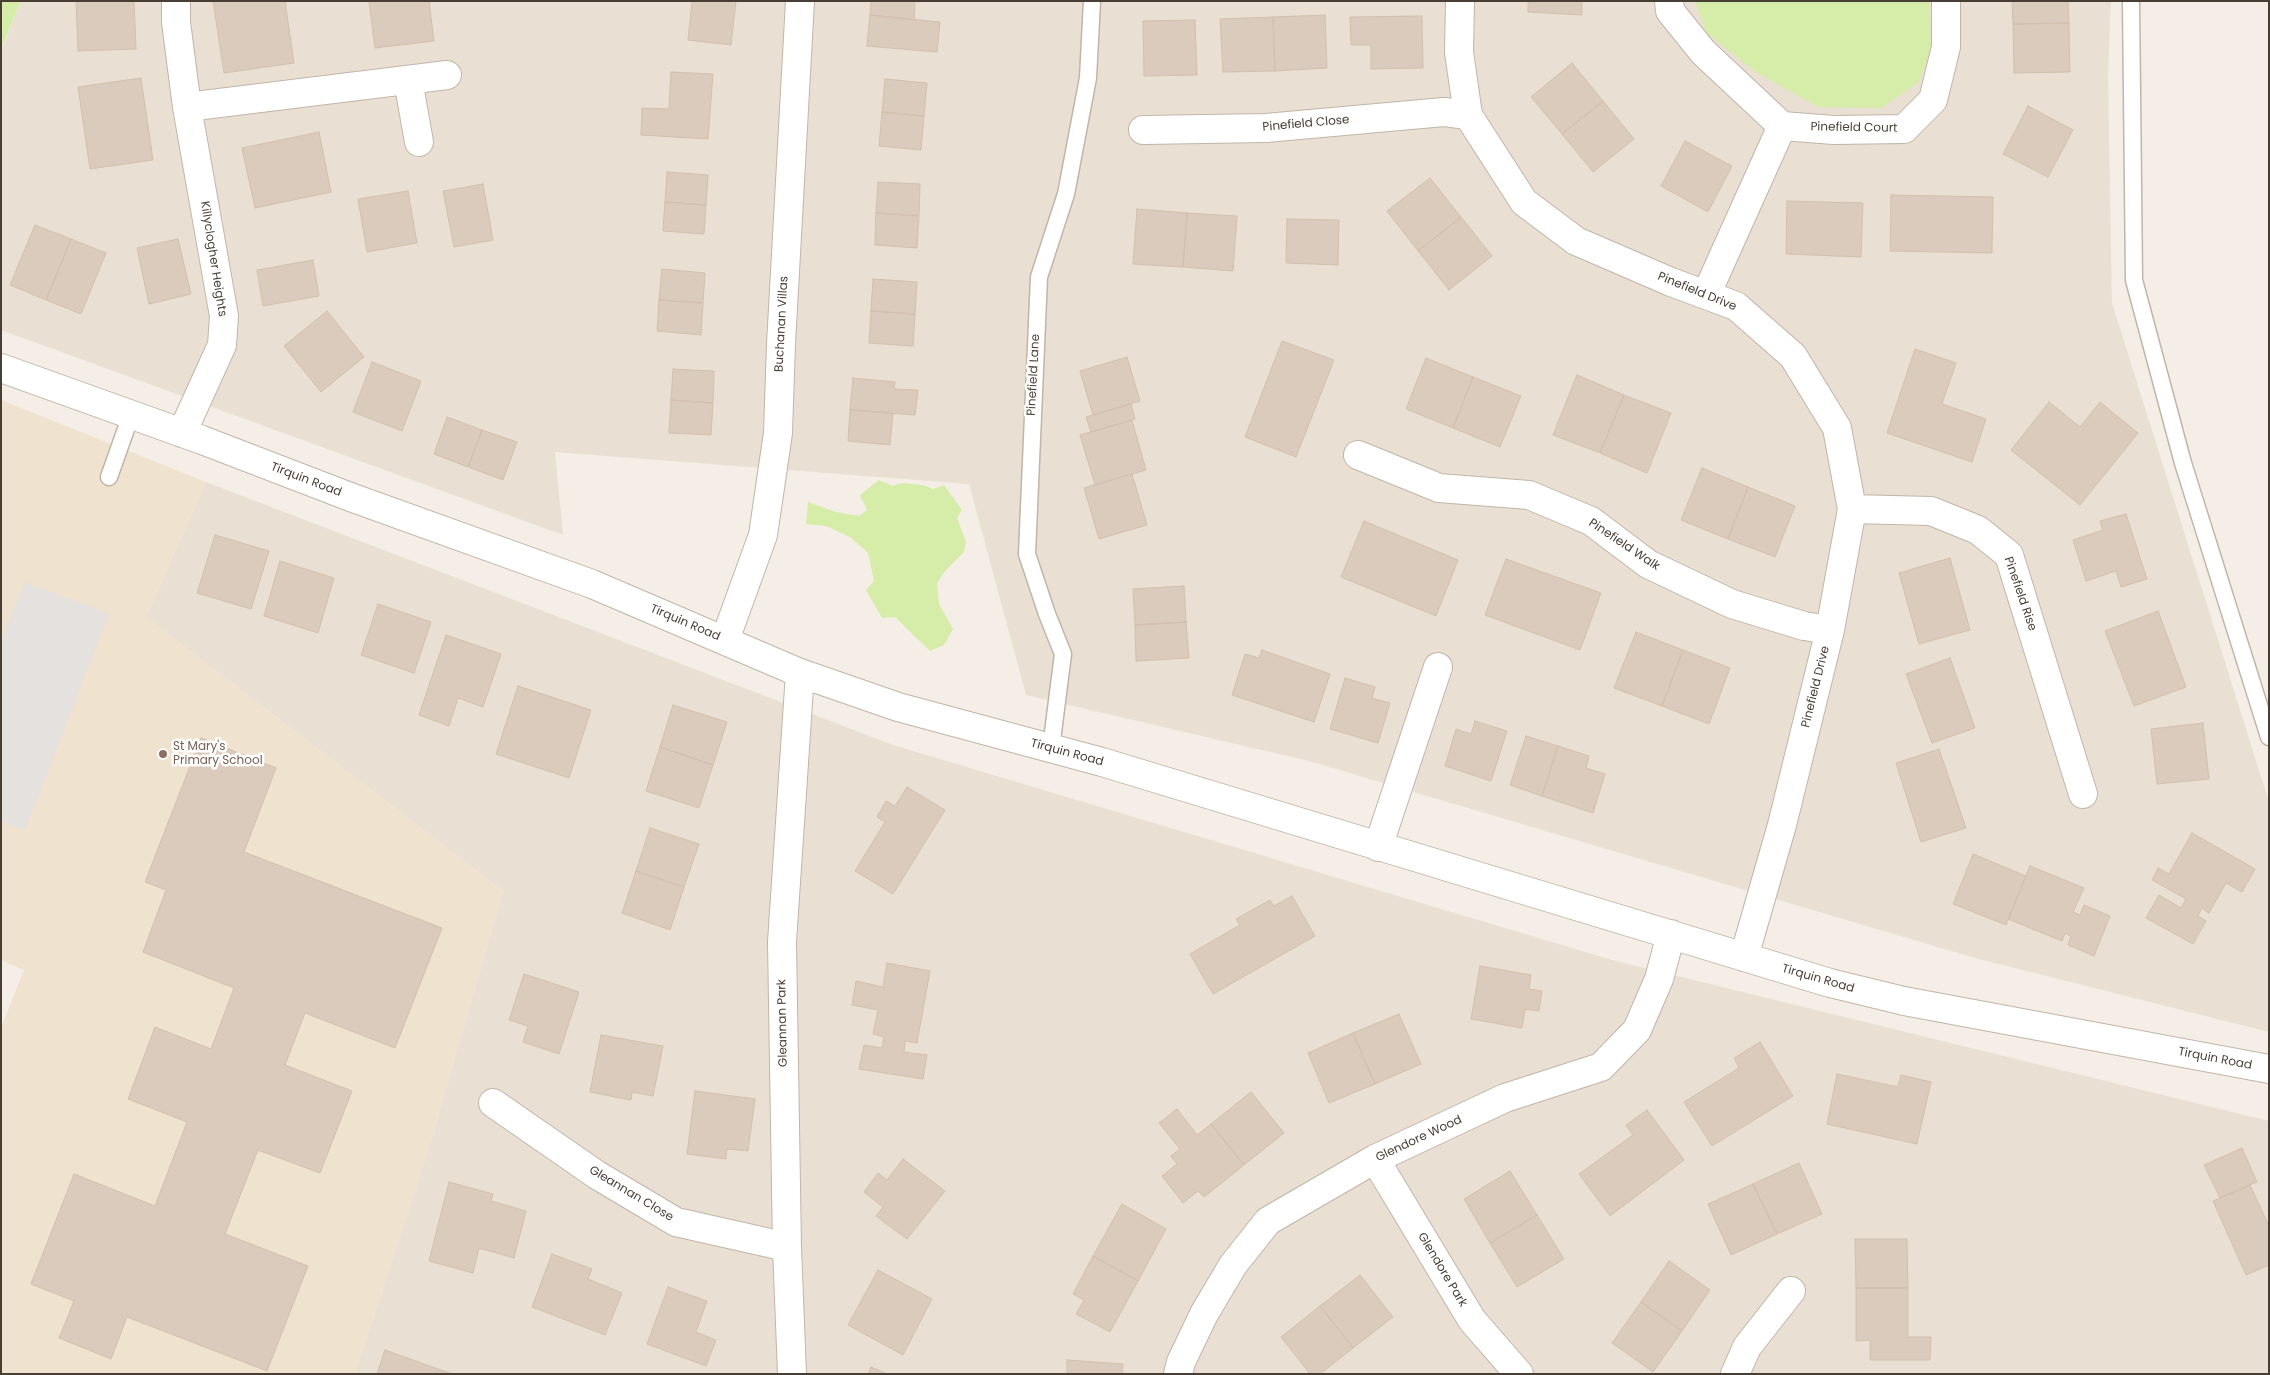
<!DOCTYPE html>
<style>
body{margin:0}
#map{position:relative;width:2270px;height:1375px;overflow:hidden;background:#f5eee6;font-family:Poppins,sans-serif}
canvas{display:block}
.frame{position:absolute;inset:0;border:2px solid #483e34;pointer-events:none}
</style>
<div id="map">
<canvas width="2270" height="1375"></canvas>
<div class="frame"></div>
</div>
<script>
const c = document.querySelector('canvas').getContext('2d');
c.lineJoin = 'round';
function fill(path, color) { c.fillStyle = color; c.fill(path, 'evenodd'); }
const poly = rows => new Path2D(rows.map(r => 'M' + r).join(''));
function stroke(path, color, width, dash) { c.strokeStyle = color; c.lineWidth = width; c.lineCap = dash ? 'butt' : 'round'; c.setLineDash(dash || []); c.stroke(path); }
function drawText(font, color, halo, rows, align = 'center') {
  c.font = font + ' Poppins,sans-serif'; c.lineWidth = 5; c.setLineDash([]); c.textBaseline = 'middle'; c.strokeStyle = halo; c.fillStyle = color; for (const [text, x, y, turn = 0] of rows) {
    c.save(); c.translate(x, y); c.rotate((+turn || 0) * Math.PI / 180); c.textAlign = isNaN(turn) ? turn : align; if (halo) c.strokeText(text, 0, 0); c.fillText(text, 0, 0); c.restore();
  }
}
fill(poly([
 [21,1,2111,1,2108,76,2112,303,2269,802,2269,1032,1975,958,1309,761,1026,695,969,484,555,452,563,535,1,330,1,51],
 [206,482,893,745,1612,960,2269,1121,2269,1374,355,1374,430,1144,503,891,146,617]
]), '#e9e0d3');
fill(poly([
 [1,400,206,482,146,617,503,891,430,1144,355,1374,1,1374,1,1028,24,970,1,960]
]), '#efe2ce');
fill(poly([
 [1,1,21,1,1,49],
 [1695,1,1930,1,1931,50,1918,83,1881,108,1818,107,1754,71,1707,33],
 [879,480,892,486,902,483,923,485,933,489,944,485,962,510,957,518,966,542,964,552,945,571,937,583,939,604,953,629,944,645,930,651,895,617,882,618,866,590,874,581,868,553,850,537,826,526,806,524,808,502,836,512,859,516,867,510,860,495]
]), '#d6edaa');
fill(poly([
 [25,582,109,614,25,830,1,821,1,642]
]), '#e5e1de');
const building = poly([
 [76,1,134,1,136,49,78,51,76,1],
 [213,1,285,1,294,63,224,73,213,1],
 [369,1,429,1,434,41,375,48,369,1],
 [692,1,736,1,731,45,688,40,692,1],
 [871,1,915,1,914,20,870,15,871,1],
 [1528,1,1582,1,1582,15,1528,12,1528,1],
 [2012,1,2068,1,2069,23,2013,24,2012,1],
 [870,15,940,22,937,52,867,46,870,15],
 [1325,15,1327,68,1275,71,1273,17,1325,15],
 [1422,16,1423,68,1371,69,1371,45,1351,45,1350,17,1422,16],
 [1273,17,1275,71,1223,72,1220,19,1273,17],
 [1195,20,1197,75,1144,76,1143,21,1195,20],
 [2069,23,2070,72,2014,73,2013,24,2069,23],
 [1572,63,1603,101,1562,134,1531,97,1572,63],
 [671,72,713,74,708,139,641,135,642,108,669,109,671,72],
 [141,78,153,160,90,169,78,87,141,78],
 [885,79,927,83,924,116,882,112,885,79],
 [1603,101,1634,139,1593,172,1562,134,1603,101],
 [2028,106,2073,130,2048,177,2003,154,2028,106],
 [882,112,924,116,921,150,879,146,882,112],
 [319,132,331,192,255,208,242,148,319,132],
 [1685,141,1732,166,1708,212,1661,186,1685,141],
 [667,172,708,175,706,205,665,202,667,172],
 [1430,178,1461,217,1418,251,1387,211,1430,178],
 [878,182,920,184,919,216,876,213,878,182],
 [483,184,493,240,454,247,443,191,483,184],
 [408,191,417,243,367,252,358,199,408,191],
 [1891,195,1993,197,1992,253,1890,251,1891,195],
 [1787,201,1863,203,1861,257,1786,254,1787,201],
 [665,202,706,205,704,234,663,231,665,202],
 [1137,209,1187,213,1183,267,1133,264,1137,209],
 [876,213,919,216,917,248,875,245,876,213],
 [1187,213,1237,216,1233,271,1183,267,1187,213],
 [1461,217,1492,256,1449,290,1418,251,1461,217],
 [1287,219,1339,220,1338,265,1286,263,1287,219],
 [35,225,71,239,46,300,10,285,35,225],
 [71,239,106,253,81,314,46,300,71,239],
 [178,239,191,294,149,304,137,248,178,239],
 [313,260,319,296,263,306,257,270,313,260],
 [662,269,705,273,703,303,659,300,662,269],
 [873,279,917,282,915,314,871,311,873,279],
 [659,300,703,303,701,335,657,331,659,300],
 [327,311,364,357,321,392,284,346,327,311],
 [871,311,915,314,913,346,869,343,871,311],
 [1282,341,1334,360,1296,457,1245,437,1282,341],
 [1915,349,1956,363,1942,404,1986,419,1972,462,1887,433,1915,349],
 [1127,357,1140,401,1093,415,1080,371,1127,357],
 [1426,358,1473,377,1453,428,1406,409,1426,358],
 [372,362,421,381,402,431,353,412,372,362],
 [673,369,714,371,713,403,671,400,673,369],
 [1577,375,1624,395,1600,453,1553,435,1577,375],
 [1473,377,1521,396,1500,447,1453,428,1473,377],
 [853,378,895,382,894,389,918,390,915,415,850,410,853,378],
 [1624,395,1671,413,1647,473,1600,453,1624,395],
 [671,400,713,403,711,435,669,433,671,400],
 [2049,402,2080,427,2100,402,2138,433,2080,505,2011,450,2049,402],
 [1131,404,1135,419,1091,432,1086,417,1131,404],
 [850,410,893,413,890,445,848,441,850,410],
 [447,417,482,430,468,467,434,454,447,417],
 [1132,420,1146,470,1095,485,1080,435,1132,420],
 [482,430,517,442,503,480,468,467,482,430],
 [1702,468,1748,487,1728,539,1681,520,1702,468],
 [1132,474,1147,525,1099,539,1084,488,1132,474],
 [1748,487,1795,506,1775,557,1728,539,1748,487],
 [2126,514,2147,579,2121,587,2116,571,2086,581,2073,540,2103,530,2100,521,2126,514],
 [1364,521,1458,560,1436,616,1341,577,1364,521],
 [215,535,269,551,251,609,197,593,215,535],
 [1950,558,1970,630,1919,644,1899,573,1950,558],
 [1506,559,1601,593,1580,650,1485,615,1506,559],
 [280,561,334,578,318,633,264,616,280,561],
 [1184,586,1186,622,1135,625,1133,589,1184,586],
 [378,604,431,622,414,673,361,655,378,604],
 [2158,611,2186,687,2134,706,2105,631,2158,611],
 [1186,622,1189,658,1136,661,1135,625,1186,622],
 [1636,632,1683,650,1662,706,1614,688,1636,632],
 [446,635,501,654,483,707,458,698,449,726,419,715,446,635],
 [1262,650,1330,674,1314,722,1232,695,1245,654,1259,658,1262,650],
 [1683,650,1730,668,1709,724,1662,706,1683,650],
 [1950,658,1975,728,1932,743,1906,674,1950,658],
 [1345,678,1375,687,1372,698,1390,703,1378,743,1330,729,1345,678],
 [518,686,591,710,569,778,496,754,518,686],
 [673,705,727,722,713,765,660,747,673,705],
 [1475,721,1507,731,1491,781,1445,766,1456,729,1471,734,1475,721],
 [2203,723,2209,779,2157,784,2151,729,2203,723],
 [1526,736,1558,746,1542,796,1510,785,1526,736],
 [201,738,276,768,244,852,442,928,395,1048,305,1013,285,1065,352,1091,320,1173,258,1150,225,1234,308,1266,267,1371,127,1317,111,1359,59,1338,74,1301,31,1284,74,1174,155,1206,187,1122,128,1099,155,1027,211,1049,234,988,143,952,166,890,145,882,201,738],
 [1558,746,1589,756,1586,768,1605,774,1593,813,1542,796,1558,746],
 [660,747,713,765,699,808,646,791,660,747],
 [1939,749,1966,828,1921,842,1896,763,1939,749],
 [907,787,945,810,893,894,855,871,885,822,877,817,886,801,895,806,907,787],
 [650,828,699,844,684,887,636,871,650,828],
 [2192,833,2255,869,2242,892,2226,883,2209,913,2202,908,2198,916,2206,921,2193,944,2146,918,2159,895,2181,908,2186,899,2152,880,2158,868,2169,874,2192,833],
 [1973,854,2026,876,2006,925,1953,904,1973,854],
 [2030,866,2084,888,2073,912,2080,915,2084,905,2110,916,2094,956,2068,945,2071,936,2065,933,2062,941,2008,919,2030,866],
 [636,871,684,887,670,930,622,913,636,871],
 [1292,896,1315,936,1213,994,1190,954,1240,925,1236,919,1270,900,1274,906,1292,896],
 [887,963,930,971,917,1043,905,1041,904,1052,927,1055,923,1079,859,1069,864,1045,882,1048,884,1037,873,1034,878,1010,852,1005,856,981,883,987,887,963],
 [1480,966,1531,975,1529,989,1542,991,1539,1011,1525,1009,1522,1028,1471,1019,1480,966],
 [524,974,579,992,559,1054,523,1042,528,1026,509,1020,524,974],
 [1399,1014,1421,1064,1375,1084,1353,1033,1399,1014],
 [1353,1033,1375,1084,1329,1103,1308,1053,1353,1033],
 [601,1035,663,1046,653,1096,632,1092,631,1100,590,1092,601,1035],
 [1760,1042,1793,1096,1712,1146,1684,1102,1739,1068,1734,1058,1760,1042],
 [1837,1074,1898,1087,1901,1075,1931,1082,1917,1144,1827,1124,1837,1074],
 [695,1091,755,1099,748,1151,727,1149,726,1159,687,1154,695,1091],
 [1251,1092,1284,1133,1244,1165,1211,1124,1251,1092],
 [1177,1109,1197,1135,1211,1124,1244,1165,1204,1197,1198,1191,1183,1203,1162,1176,1177,1164,1171,1156,1180,1149,1159,1123,1177,1109],
 [1647,1110,1684,1160,1610,1216,1579,1174,1633,1135,1626,1125,1647,1110],
 [2242,1148,2257,1182,2220,1198,2204,1165,2242,1148],
 [903,1159,945,1191,907,1239,876,1216,883,1207,864,1192,878,1173,887,1180,903,1159],
 [1799,1163,1822,1214,1777,1234,1753,1184,1799,1163],
 [1510,1171,1537,1215,1490,1243,1464,1199,1510,1171],
 [449,1182,493,1194,491,1201,526,1211,514,1258,479,1248,473,1273,429,1261,449,1182],
 [1753,1184,1777,1234,1731,1255,1708,1204,1753,1184],
 [2250,1185,2269,1226,2269,1265,2246,1275,2213,1201,2250,1185],
 [1122,1204,1166,1229,1138,1281,1093,1256,1122,1204],
 [1537,1215,1564,1259,1517,1287,1490,1243,1537,1215],
 [1855,1239,1907,1239,1908,1288,1856,1288,1855,1239],
 [552,1254,592,1269,588,1279,622,1293,605,1335,532,1307,552,1254],
 [1093,1256,1138,1281,1110,1332,1076,1314,1084,1300,1073,1294,1093,1256],
 [1669,1261,1710,1290,1682,1331,1641,1302,1669,1261],
 [878,1270,932,1299,903,1355,848,1325,878,1270],
 [1360,1275,1393,1317,1353,1348,1320,1306,1360,1275],
 [668,1287,707,1301,696,1332,716,1340,706,1366,647,1344,668,1287],
 [1856,1288,1908,1288,1908,1337,1931,1337,1930,1360,1870,1360,1870,1340,1856,1341,1856,1288],
 [1641,1302,1682,1331,1653,1372,1612,1343,1641,1302],
 [1320,1306,1353,1348,1320,1374,1310,1374,1281,1337,1320,1306],
 [385,1350,452,1374,377,1374,385,1350],
 [1067,1360,1123,1364,1122,1374,1067,1374,1067,1360],
 [871,1367,887,1374,868,1374,871,1367]
]);
fill(building, '#dacbbd');
stroke(building, '#d3c0ac', 1);
const lane = poly([
 [2131,1,2134,280,2183,463,2269,737],
 [109,477,131,415],
 [1051,748,1063,654,1047,614,1027,554,1039,277,1066,194,1088,78,1092,1]
]);
const street = poly([
 [176,1,176,22,187,107,224,316,222,345,182,433],
 [1460,1,1459,52,1468,115,1524,202,1576,241,1671,282,1736,306,1793,356,1837,428,1852,509,1830,630,1782,825,1744,957],
 [1669,1,1670,11,1703,52,1782,126,1834,130,1904,129,1933,100,1946,47,1946,1],
 [408,80,419,142],
 [187,107,447,75],
 [1143,130,1266,128,1444,112,1468,115],
 [1706,295,1782,126],
 [1,368,202,440,353,498,592,584,800,673,898,707,1102,762,1830,983,1904,1001,2269,1069],
 [1358,455,1439,488,1529,495,1591,521,1648,564,1732,604,1804,626,1830,630],
 [1852,509,1931,511,1978,530,2009,555,2083,794],
 [725,640,763,535,778,433,781,344,800,1],
 [1378,847,1438,667],
 [493,1103,597,1175,676,1222,787,1247],
 [1375,1159,1472,1320,1519,1374],
 [792,1374,787,1247,782,942,800,673],
 [1178,1374,1181,1362,1204,1314,1233,1265,1268,1221,1375,1159,1505,1098,1601,1067,1637,1030,1659,979,1671,934],
 [1735,1374,1747,1347,1791,1291]
]);
stroke(lane, '#c1b5a7', 19);
stroke(street, '#c1b5a7', 30);
stroke(lane, '#fff', 16);
stroke(street, '#fff', 28);
for (const [x, y, r, color] of [
 [163,754,5,"#8d6e63"]
]) { const dot = new Path2D(); dot.arc(x, y, r, 0, 2 * Math.PI); c.fillStyle = color; c.fill(dot); stroke(dot, '#fff', 2); }
drawText('12px', '#483e34', '#fff', [
 ["Pinefield Close",1306,124,-5],
 ["Pinefield Court",1854,128,1],
 ["Killyclogher Heights",213,259,81],
 ["Pinefield Drive",1697,292,22],
 ["Buchanan Villas",782,324,-87],
 ["Pinefield Lane",1034,375,-87],
 ["Tirquin Road",306,480,21],
 ["Pinefield Walk",1624,545,34],
 ["Pinefield Rise",2020,594,71],
 ["Tirquin Road",685,623,23],
 ["Pinefield Drive",1816,687,-76],
 ["Tirquin Road",1067,753,15],
 ["Tirquin Road",1818,979,16],
 ["Gleannan Park",783,1023,-91],
 ["Tirquin Road",2215,1059,11],
 ["Glendore Wood",1419,1139,-25],
 ["Gleannan Close",631,1194,31],
 ["Glendore Park",1442,1270,59]
]);
drawText('12px', '#785e54', '#fff', [
 ["St Mary's",173,747],
 ["Primary School",173,761]
], 'left');
</script>
